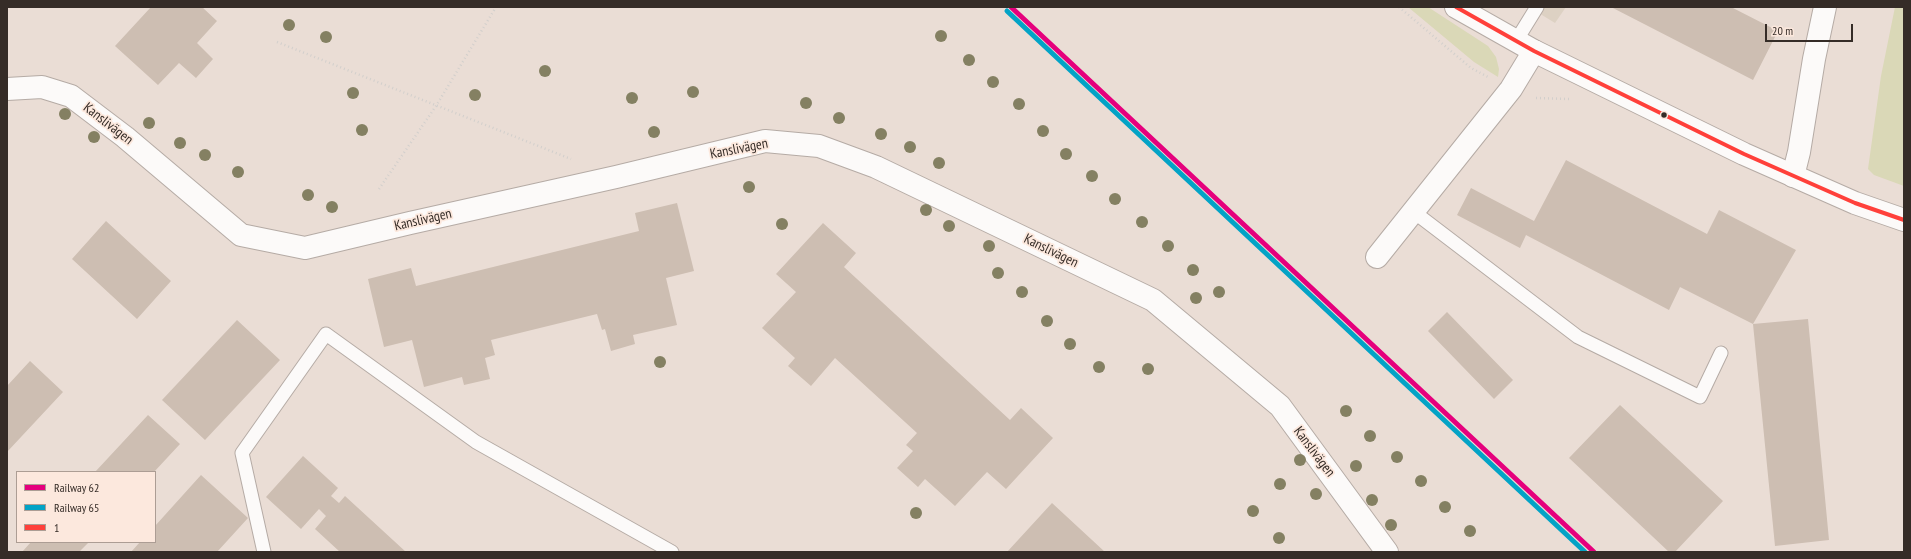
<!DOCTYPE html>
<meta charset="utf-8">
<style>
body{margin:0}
#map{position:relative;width:1911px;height:559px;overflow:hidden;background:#eaddd5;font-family:"PT Sans Narrow",sans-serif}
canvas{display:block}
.frame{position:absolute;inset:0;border:8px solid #352c27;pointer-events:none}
.legend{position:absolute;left:16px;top:471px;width:140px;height:72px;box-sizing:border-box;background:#fce8dd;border:1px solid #ac9d94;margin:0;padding:5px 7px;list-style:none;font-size:12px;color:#352c27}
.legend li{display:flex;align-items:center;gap:8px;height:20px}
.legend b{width:20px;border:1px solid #ac9d94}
.scale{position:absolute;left:1765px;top:24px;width:88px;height:18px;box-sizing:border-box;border:2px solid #352c27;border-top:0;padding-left:5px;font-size:12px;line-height:14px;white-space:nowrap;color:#352c27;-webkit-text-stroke:3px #fce8dd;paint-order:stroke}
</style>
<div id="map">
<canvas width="1911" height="559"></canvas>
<div class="frame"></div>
<ul class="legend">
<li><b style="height:5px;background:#e5007d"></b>Railway 62</li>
<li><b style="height:5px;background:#03a3c6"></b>Railway 65</li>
<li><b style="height:5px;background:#ff403a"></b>1</li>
</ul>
<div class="scale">20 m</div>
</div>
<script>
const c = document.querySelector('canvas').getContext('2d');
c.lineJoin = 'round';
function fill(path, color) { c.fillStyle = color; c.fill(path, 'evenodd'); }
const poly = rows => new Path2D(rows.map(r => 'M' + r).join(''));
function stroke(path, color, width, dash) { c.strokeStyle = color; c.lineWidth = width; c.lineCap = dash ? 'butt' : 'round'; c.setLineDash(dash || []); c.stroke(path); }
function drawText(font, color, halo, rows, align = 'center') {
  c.font = font + ' "PT Sans Narrow",sans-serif'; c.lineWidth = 3.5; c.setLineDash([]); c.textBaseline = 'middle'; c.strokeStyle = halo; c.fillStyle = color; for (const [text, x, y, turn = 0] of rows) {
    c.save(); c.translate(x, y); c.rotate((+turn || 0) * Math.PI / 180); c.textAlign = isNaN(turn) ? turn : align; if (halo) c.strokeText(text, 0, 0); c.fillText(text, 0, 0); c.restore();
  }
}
fill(poly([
 [1529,7,1566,7,1555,23]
]), '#ddd1c3');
fill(poly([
 [1408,7,1428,7,1488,46,1496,57,1499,69,1498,77,1474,62],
 [1895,7,1904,7,1904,186,1874,175,1868,169,1881,76]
]), '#dad8b7');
fill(poly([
 [151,7,202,7,217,21,197,43,213,59,196,78,179,63,158,85,115,46],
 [1611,7,1731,7,1778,31,1753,80],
 [1566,160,1707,234,1719,210,1796,250,1753,324,1680,287,1669,310,1526,235,1520,248,1457,215,1471,188,1534,221],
 [677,203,694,271,666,278,677,325,633,335,635,344,611,351,605,329,602,330,597,314,491,340,495,355,485,358,490,379,464,385,462,377,424,387,412,340,384,347,368,279,411,268,416,286,639,231,635,213],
 [106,221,171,281,137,319,72,259],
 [823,223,856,253,844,267,1010,420,1021,408,1053,438,1006,489,987,472,955,506,925,479,918,487,897,468,913,451,906,445,917,433,835,358,811,386,788,366,795,358,762,328,796,292,776,274],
 [1447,312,1513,380,1494,399,1428,331],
 [1808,319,1829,540,1775,546,1753,324],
 [237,320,280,360,205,440,162,400],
 [30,361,63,392,7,452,7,386],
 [1620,405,1723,501,1675,552,1669,552,1569,458],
 [148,415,180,444,154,472,95,472],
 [303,456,338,488,331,496,339,503,345,496,406,552,340,552,315,529,326,516,319,509,301,529,266,497],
 [201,475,248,518,217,552,131,552,140,542,155,542,155,526],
 [1052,503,1105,552,1007,552],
 [31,542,89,542,79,552,22,552]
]), '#cdbeb2');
const service = poly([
 [1516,41,1537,7],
 [1414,212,1578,337,1700,397,1721,353],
 [264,552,242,453,326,334,476,442,672,552]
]);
const minor = poly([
 [7,89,42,87,71,96,125,137,241,235,305,248,410,223,616,177,765,141,819,146,876,167,1153,300,1280,406,1387,552],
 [1793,176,1799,152,1814,59,1825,7],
 [1377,257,1511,89,1534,51]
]);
const tertiary = poly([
 [1456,7,1534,51,1744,154,1855,203,1904,220]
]);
stroke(service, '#b5aba5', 15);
stroke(minor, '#b5aba5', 24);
stroke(tertiary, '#b5aba5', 24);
stroke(poly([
 [1399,7,1471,68,1488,77],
 [277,42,571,159],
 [1536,98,1569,99],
 [379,189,436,106,496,7]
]), '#d2cfcc', 2.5, [1, 3]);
stroke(service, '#fcfaf9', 13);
stroke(minor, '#fcfaf9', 22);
stroke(tertiary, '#fcfaf9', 22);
stroke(poly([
 [1456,7,1534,51,1744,154,1855,203,1904,220]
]), '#ff403a', 4);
stroke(poly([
 [1011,7,1594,552]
]), '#e5007d', 5);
stroke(poly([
 [1007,11,1585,552]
]), '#03a3c6', 5);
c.fillStyle = '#848062';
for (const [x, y] of [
 [289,25],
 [941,36],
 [326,37],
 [969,60],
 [545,71],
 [993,82],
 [693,92],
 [353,93],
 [475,95],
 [632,98],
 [806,103],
 [1019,104],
 [65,114],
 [839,118],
 [149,123],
 [362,130],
 [1043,131],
 [654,132],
 [881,134],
 [94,137],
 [180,143],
 [910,147],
 [1066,154],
 [205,155],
 [939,163],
 [238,172],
 [1092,176],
 [749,187],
 [308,195],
 [1115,199],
 [332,207],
 [926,210],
 [1142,222],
 [782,224],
 [949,226],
 [989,246],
 [1168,246],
 [1193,270],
 [998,273],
 [1022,292],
 [1219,292],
 [1196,298],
 [1047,321],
 [1070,344],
 [660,362],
 [1099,367],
 [1148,369],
 [1346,411],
 [1370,436],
 [1397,457],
 [1300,460],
 [1356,466],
 [1421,481],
 [1280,484],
 [1316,494],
 [1372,500],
 [1445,507],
 [1253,511],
 [916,513],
 [1391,525],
 [1470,531],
 [1279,538]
]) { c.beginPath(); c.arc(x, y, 6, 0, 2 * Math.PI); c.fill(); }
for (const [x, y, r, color] of [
 [1664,115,3.5,"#352c27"]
]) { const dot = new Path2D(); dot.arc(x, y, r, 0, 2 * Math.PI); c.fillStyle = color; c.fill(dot); stroke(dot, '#fce8dd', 1.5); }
drawText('14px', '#352c27', '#fce8dd', [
 ["Kanslivägen",108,124,38],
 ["Kanslivägen",739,149,-11],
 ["Kanslivägen",423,220,-13],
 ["Kanslivägen",1051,251,26],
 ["Kanslivägen",1314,452,53]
]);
</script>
